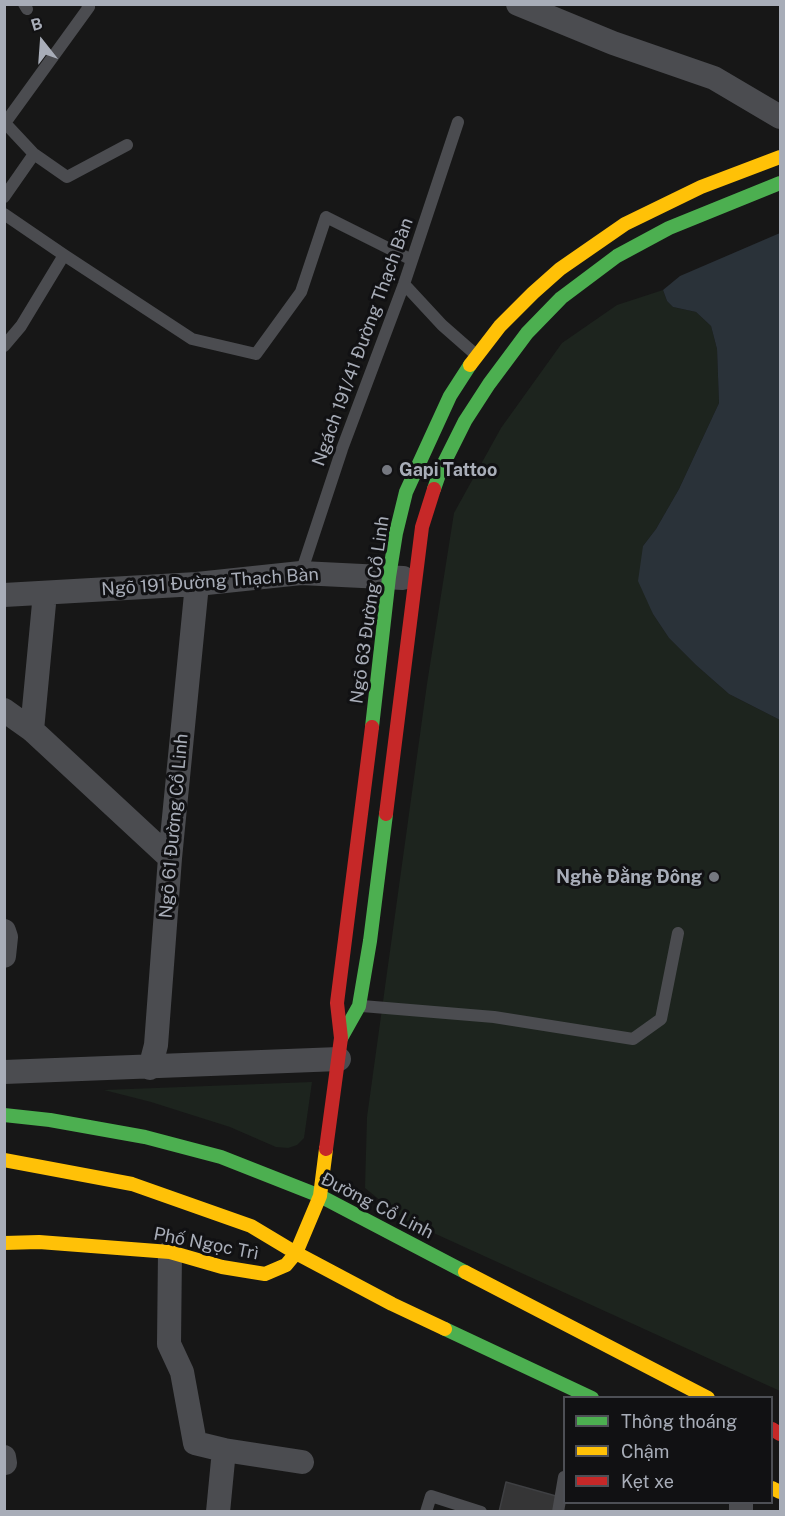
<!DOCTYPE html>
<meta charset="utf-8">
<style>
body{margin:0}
#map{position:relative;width:785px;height:1516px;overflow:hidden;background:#171717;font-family:"Public Sans",sans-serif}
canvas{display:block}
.frame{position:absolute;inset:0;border:6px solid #a8adb8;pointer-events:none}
.legend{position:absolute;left:563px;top:1396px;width:210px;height:108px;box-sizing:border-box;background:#111113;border:2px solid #4d4f55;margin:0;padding:8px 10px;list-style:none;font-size:18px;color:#a8adb8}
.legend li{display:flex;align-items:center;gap:12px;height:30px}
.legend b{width:30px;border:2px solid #4d4f55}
.north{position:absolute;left:12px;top:12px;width:60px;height:60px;-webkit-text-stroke:4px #111113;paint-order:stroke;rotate:343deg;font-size:16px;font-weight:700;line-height:24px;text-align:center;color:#a8adb8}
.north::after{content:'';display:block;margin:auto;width:21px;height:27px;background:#a8adb8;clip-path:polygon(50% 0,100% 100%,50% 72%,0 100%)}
</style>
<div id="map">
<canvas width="785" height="1516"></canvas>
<div class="frame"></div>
<ul class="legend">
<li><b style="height:8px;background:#4caf50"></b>Thông thoáng</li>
<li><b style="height:8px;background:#ffc107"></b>Chậm</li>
<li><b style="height:8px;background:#c62828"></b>Kẹt xe</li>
</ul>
<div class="north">B</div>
</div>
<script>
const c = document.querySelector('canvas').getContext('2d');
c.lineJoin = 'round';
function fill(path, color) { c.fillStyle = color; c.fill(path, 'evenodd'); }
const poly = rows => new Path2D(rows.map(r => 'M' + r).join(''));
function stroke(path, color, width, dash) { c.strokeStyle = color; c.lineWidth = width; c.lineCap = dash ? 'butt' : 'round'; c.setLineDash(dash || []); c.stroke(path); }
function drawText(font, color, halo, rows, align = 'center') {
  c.font = font + ' "Public Sans",sans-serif'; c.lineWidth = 6; c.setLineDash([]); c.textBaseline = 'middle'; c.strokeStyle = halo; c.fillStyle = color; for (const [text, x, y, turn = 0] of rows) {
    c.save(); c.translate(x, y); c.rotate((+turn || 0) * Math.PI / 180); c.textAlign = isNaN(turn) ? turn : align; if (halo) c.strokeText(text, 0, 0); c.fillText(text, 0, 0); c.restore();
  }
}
fill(poly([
 [663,290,667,301,673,307,696,312,711,326,717,349,719,403,679,489,656,529,643,546,653,614,669,638,696,665,729,694,780,720,780,1391,403,1219,365,1188,367,1117,427,684,454,513,501,428,562,343,617,305],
 [312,1082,304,1138,297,1145,288,1148,276,1147,230,1127,151,1102,104,1090]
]), '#1d241e');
fill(poly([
 [780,233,780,720,729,694,696,665,669,638,653,614,638,581,643,546,656,529,679,489,719,403,717,349,711,326,696,312,673,307,667,301,663,290,680,276]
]), '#2a3239');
const building = poly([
 [506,1482,556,1496,554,1512,499,1512,506,1482]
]);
fill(building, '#353536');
stroke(building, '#3f4043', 1.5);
stroke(poly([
 [24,4,27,9],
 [34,154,67,177,127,145],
 [4,197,34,154,5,123,89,7,87,4],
 [4,214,64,255,192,339,256,354,301,292,326,217,412,260],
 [404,284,442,325,475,354],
 [4,346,21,326,64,255],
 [301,573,342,449,404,284,458,122],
 [362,1006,494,1017,633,1039,661,1019,678,933],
 [426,1512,431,1496,481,1512],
 [558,1512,564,1477]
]), '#4b4c50', 12);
stroke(poly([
 [518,4,613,43,714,78,780,117],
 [4,595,197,584,301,573,403,578],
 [4,710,32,730,170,858],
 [32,730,45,593],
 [4,931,6,937,4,956],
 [150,1068,156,1045,170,858,197,584],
 [4,1072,339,1059],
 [170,1252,169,1344,182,1372,195,1443,224,1450,218,1512],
 [224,1450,302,1462],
 [4,1457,5,1463],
 [741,1512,741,1502]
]), '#4b4c50', 24);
stroke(poly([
 [434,489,441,469,465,421,489,384,527,333,561,298,617,256,669,228,780,183],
 [372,727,389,577,396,533,406,492,450,396,470,365],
 [341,1038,359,1006,370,941,386,814],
 [4,1115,50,1120,145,1137,221,1157,320,1196,465,1272],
 [445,1329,592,1398]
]), '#4caf50', 14);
stroke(poly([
 [470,365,500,326,533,293,560,269,625,224,701,187,780,157],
 [4,1160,132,1184,251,1226,296,1253,392,1304,445,1329],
 [4,1243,39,1242,170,1252,222,1267,265,1274,286,1265,296,1253,320,1196,326,1149],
 [465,1272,708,1398],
 [772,1488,780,1492]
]), '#ffc107', 14);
stroke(poly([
 [386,814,422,527,434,489],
 [326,1149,341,1038,337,1003,372,727],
 [772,1429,780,1434]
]), '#c62828', 14);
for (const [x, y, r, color] of [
 [387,470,6,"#757880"],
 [714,877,6,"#757880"]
]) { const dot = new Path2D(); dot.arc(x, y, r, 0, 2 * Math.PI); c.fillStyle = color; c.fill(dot); stroke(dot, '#111113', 2); }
drawText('18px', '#a8adb8', '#111113', [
 ["Ngách 191/41 Đường Thạch Bàn",363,342,-70],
 ["Ngõ 191 Đường Thạch Bàn",210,582,-4],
 ["Ngõ 63 Đường Cổ Linh",370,610,-82],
 ["Ngõ 61 Đường Cổ Linh",174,826,-85],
 ["Đường Cổ Linh",377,1206,27],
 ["Phố Ngọc Trì",206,1244,11]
]);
drawText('bold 18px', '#a8adb8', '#111113', [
 ["Gapi Tattoo",399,470],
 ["Nghè Đằng Đông",702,877,"right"]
], 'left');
</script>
